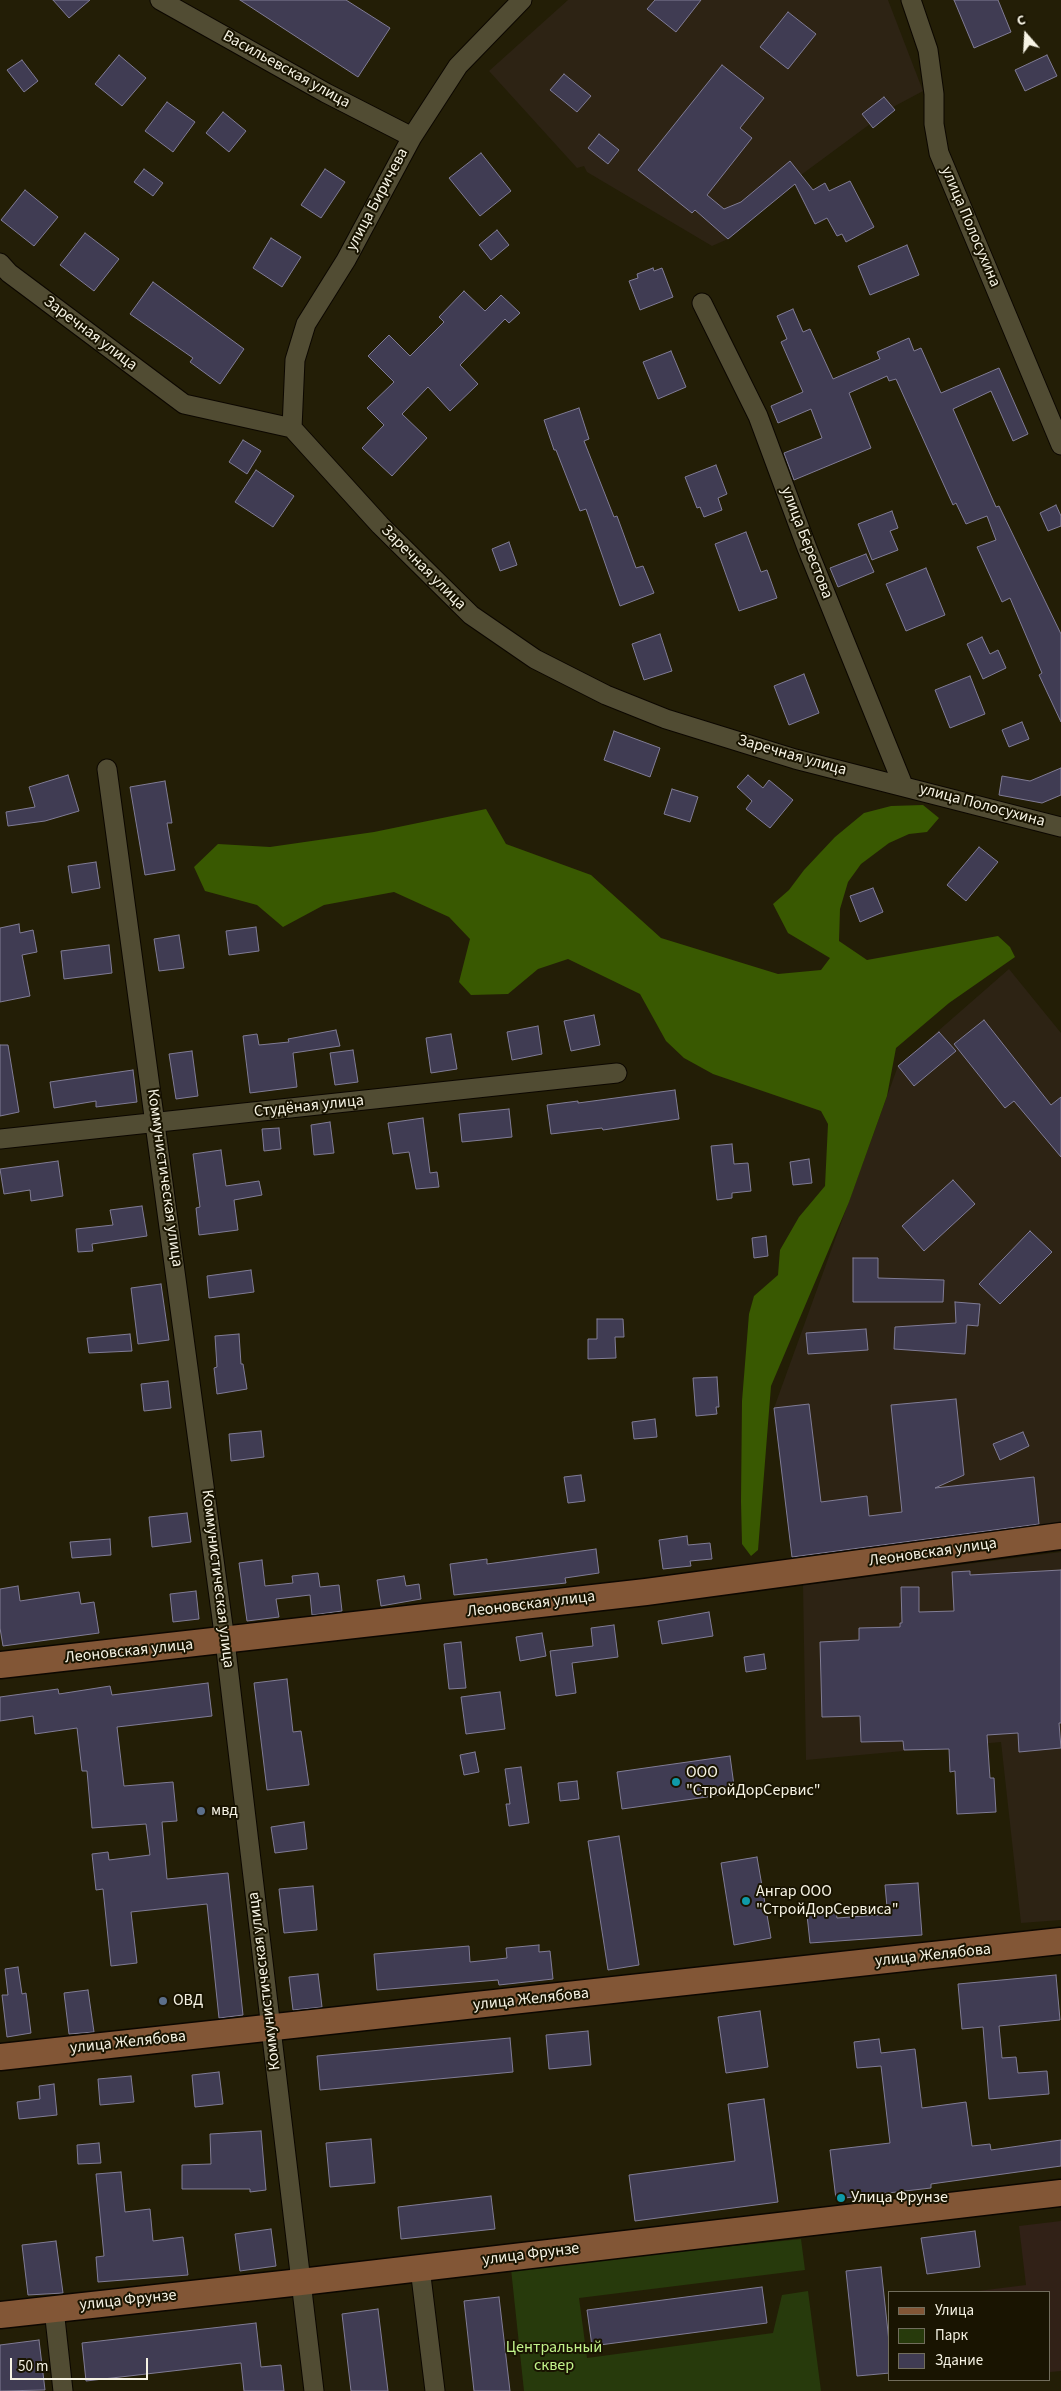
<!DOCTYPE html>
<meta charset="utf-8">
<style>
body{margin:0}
#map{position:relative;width:1061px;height:2391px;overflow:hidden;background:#231e06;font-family:"Source Sans 3",sans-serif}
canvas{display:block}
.legend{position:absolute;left:888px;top:2291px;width:162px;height:90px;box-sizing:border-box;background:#191401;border:1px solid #716d5c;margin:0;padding:6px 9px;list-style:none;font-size:15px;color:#f6f3e4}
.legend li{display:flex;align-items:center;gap:10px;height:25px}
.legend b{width:25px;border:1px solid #716d5c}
.north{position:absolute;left:1001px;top:10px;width:50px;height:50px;-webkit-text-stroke:4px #191401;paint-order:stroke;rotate:341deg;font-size:14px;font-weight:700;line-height:20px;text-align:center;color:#f6f3e4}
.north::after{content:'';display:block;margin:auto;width:18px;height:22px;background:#f6f3e4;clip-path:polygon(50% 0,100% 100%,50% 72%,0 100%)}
.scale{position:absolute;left:10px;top:2358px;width:138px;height:22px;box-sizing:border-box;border:2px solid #f6f3e4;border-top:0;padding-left:6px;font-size:15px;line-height:18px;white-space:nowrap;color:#f6f3e4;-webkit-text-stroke:4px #191401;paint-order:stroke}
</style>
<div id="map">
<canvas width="1061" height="2391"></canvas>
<ul class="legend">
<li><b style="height:6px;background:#825636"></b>Улица</li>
<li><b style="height:14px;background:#273a0c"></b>Парк</li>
<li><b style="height:14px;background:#403c53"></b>Здание</li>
</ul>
<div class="north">С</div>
<div class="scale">50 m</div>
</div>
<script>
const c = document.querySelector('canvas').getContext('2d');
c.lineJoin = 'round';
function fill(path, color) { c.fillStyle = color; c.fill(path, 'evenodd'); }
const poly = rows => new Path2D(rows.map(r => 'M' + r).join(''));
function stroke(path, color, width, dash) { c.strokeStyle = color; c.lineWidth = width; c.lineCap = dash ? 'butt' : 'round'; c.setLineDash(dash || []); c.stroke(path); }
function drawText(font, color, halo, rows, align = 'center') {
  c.font = font + ' "Source Sans 3",sans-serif'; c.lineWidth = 4; c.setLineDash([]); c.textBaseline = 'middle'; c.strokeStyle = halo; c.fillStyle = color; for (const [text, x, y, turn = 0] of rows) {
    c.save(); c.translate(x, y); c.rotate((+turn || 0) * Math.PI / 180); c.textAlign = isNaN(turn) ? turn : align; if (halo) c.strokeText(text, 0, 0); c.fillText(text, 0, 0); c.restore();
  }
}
fill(poly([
 [568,0,888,0,923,91,893,107,895,110,873,128,870,124,801,175,803,177,728,239,712,246,587,172,584,166,577,168,489,71],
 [1009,969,1061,1033,1061,1525,792,1557,774,1408,898,1066],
 [1061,1552,1061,1920,1021,1923,1001,1742,806,1760,803,1585]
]), '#2d2314');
fill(poly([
 [1061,2221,1061,2371,1050,2372,1050,2292,970,2292,1026,2285,1019,2226]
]), '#312117');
fill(poly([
 [801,2239,805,2270,579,2298,587,2358,773,2333,782,2295,808,2291,821,2391,524,2391,511,2269]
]), '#273a0c');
fill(poly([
 [923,805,939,818,927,832,909,834,889,843,861,864,848,882,840,909,839,941,867,960,998,936,1010,947,1015,957,949,1003,896,1048,887,1096,849,1202,771,1386,758,1550,751,1556,742,1544,741,1501,742,1401,749,1314,754,1296,778,1275,780,1250,799,1217,825,1186,828,1124,821,1111,713,1074,684,1058,666,1041,640,994,568,959,538,969,508,994,471,995,459,982,470,939,449,917,394,892,324,905,283,927,257,905,205,891,194,867,218,844,270,847,374,832,486,809,506,844,591,875,661,938,778,974,821,970,830,958,788,933,773,904,789,890,804,870,835,837,864,813,891,806]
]), '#395901');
const building = poly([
 [53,0,90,0,69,18,53,0],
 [240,0,346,0,390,28,358,77,240,0],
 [655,0,701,0,676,32,647,9,655,0],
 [954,0,998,0,1011,32,974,48,954,0],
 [788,12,816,34,788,69,760,47,788,12],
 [119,55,146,78,122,106,95,84,119,55],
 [1047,55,1057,76,1025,91,1015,70,1047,55],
 [22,60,38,81,24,92,7,70,22,60],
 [722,65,764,98,740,128,752,138,707,195,724,209,741,202,790,161,813,190,825,183,829,191,850,181,874,227,846,242,842,234,837,236,827,218,815,224,795,184,728,239,695,210,692,213,638,170,722,65],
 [564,74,591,96,577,112,550,90,564,74],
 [884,97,895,110,873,128,862,114,884,97],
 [167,102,195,122,173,152,145,131,167,102],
 [223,112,246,131,229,152,206,133,223,112],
 [599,134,619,150,608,164,588,148,599,134],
 [481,153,511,191,480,216,449,178,481,153],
 [144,169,163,183,153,196,134,182,144,169],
 [325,169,345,182,321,218,301,205,325,169],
 [25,190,58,217,34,246,1,220,25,190],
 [497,230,509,245,491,260,479,245,497,230],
 [85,233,119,259,94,291,60,265,85,233],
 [271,238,301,257,282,287,253,268,271,238],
 [907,245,919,275,870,295,858,266,907,245],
 [653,268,654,271,662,268,673,297,640,310,629,281,638,278,637,274,653,268],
 [153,282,244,349,220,384,190,362,193,358,130,314,153,282],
 [464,291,485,311,501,295,520,313,509,323,505,319,460,365,478,384,450,411,428,387,402,414,427,438,392,476,362,448,384,425,367,408,394,382,368,356,389,335,410,356,444,322,439,317,464,291],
 [793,309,803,332,810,329,833,379,880,359,877,352,909,338,914,351,921,348,941,393,999,368,1028,434,1013,441,991,391,953,409,996,507,999,506,1061,634,1061,722,1039,675,1042,673,1010,598,1002,602,977,547,996,540,987,516,966,524,956,503,953,505,896,379,889,381,887,376,849,393,871,448,794,480,784,453,822,438,811,409,778,423,771,406,803,392,781,342,787,339,777,316,793,309],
 [671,351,686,387,658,399,643,362,671,351],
 [579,408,589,439,584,441,614,517,617,516,636,568,643,566,654,593,620,606,586,509,580,511,556,450,554,450,544,420,579,408],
 [243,440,261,451,247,474,229,462,243,440],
 [716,465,727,494,718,498,722,510,704,517,700,507,697,508,685,477,716,465],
 [256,470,294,496,273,527,235,502,256,470],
 [1056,505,1061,516,1061,526,1048,531,1040,513,1056,505],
 [892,511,898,528,890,531,898,550,872,560,858,524,892,511],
 [746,532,761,572,767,570,777,598,739,611,715,544,746,532],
 [509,542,517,565,500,571,492,549,509,542],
 [866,554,874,572,838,587,830,568,866,554],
 [926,568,945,615,906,631,886,584,926,568],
 [660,634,672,671,644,680,632,644,660,634],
 [982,637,990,654,998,650,1006,668,983,679,967,644,982,637],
 [804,674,819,713,789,725,774,686,804,674],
 [970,676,985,714,950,728,935,690,970,676],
 [1022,722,1029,739,1009,747,1002,730,1022,722],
 [614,731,660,748,650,777,604,760,614,731],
 [1061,768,1061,795,1042,803,999,795,1002,776,1030,781,1061,768],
 [68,775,79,811,45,821,8,826,6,812,35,807,29,787,68,775],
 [748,775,763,788,769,780,793,800,770,828,746,809,752,801,737,787,748,775],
 [165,781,172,823,167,823,175,870,145,875,130,787,165,781],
 [672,789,698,797,690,822,664,814,672,789],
 [979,847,998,862,966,901,947,885,979,847],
 [96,862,100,888,72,893,68,866,96,862],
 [873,888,883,912,860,922,850,896,873,888],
 [19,924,20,933,33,930,37,952,22,955,30,996,0,1002,0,928,19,924],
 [256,927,259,951,229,955,226,931,256,927],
 [179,935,184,968,159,971,154,939,179,935],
 [109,945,112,973,64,979,61,951,109,945],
 [594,1015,600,1045,571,1051,564,1021,594,1015],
 [984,1020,1051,1105,1061,1097,1061,1157,1014,1101,1005,1108,954,1044,984,1020],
 [538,1026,542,1054,512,1060,507,1032,538,1026],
 [336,1030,340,1046,293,1053,297,1087,250,1093,243,1036,257,1034,259,1045,289,1042,288,1039,336,1030],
 [939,1032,956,1051,914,1086,898,1066,939,1032],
 [451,1034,457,1069,431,1073,426,1038,451,1034],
 [0,1045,8,1045,19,1112,0,1116,0,1045],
 [353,1050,358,1082,335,1085,330,1053,353,1050],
 [192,1051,198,1096,176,1099,169,1054,192,1051],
 [133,1070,137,1102,96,1107,96,1101,54,1108,50,1082,133,1070],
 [675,1090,679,1119,603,1130,602,1128,551,1134,547,1105,578,1101,578,1103,675,1090],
 [509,1109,512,1137,462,1142,459,1114,509,1109],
 [423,1118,430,1173,437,1172,439,1187,416,1189,409,1152,393,1154,388,1123,423,1118],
 [330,1122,334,1153,314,1155,311,1125,330,1122],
 [279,1128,281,1149,264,1151,262,1129,279,1128],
 [732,1144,734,1164,748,1163,751,1191,732,1193,732,1198,717,1200,711,1146,732,1144],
 [221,1150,226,1186,259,1181,262,1195,234,1200,238,1230,199,1235,196,1208,200,1207,193,1154,221,1150],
 [809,1159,812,1183,793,1185,790,1162,809,1159],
 [58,1161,63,1196,31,1201,30,1190,4,1194,0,1169,58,1161],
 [953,1180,975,1204,924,1251,902,1226,953,1180],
 [142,1206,147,1236,92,1244,93,1251,78,1252,76,1229,113,1225,110,1210,142,1206],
 [1030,1231,1052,1252,1000,1304,979,1284,1030,1231],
 [766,1236,768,1256,754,1258,752,1238,766,1236],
 [853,1258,878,1258,878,1278,944,1280,943,1302,853,1302,853,1258],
 [251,1270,254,1292,209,1298,207,1276,251,1270],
 [161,1284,169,1340,138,1344,131,1288,161,1284],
 [955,1302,980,1304,978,1326,967,1325,965,1354,894,1349,895,1327,956,1323,955,1302],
 [597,1319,623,1319,624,1337,615,1337,616,1358,588,1359,588,1339,597,1339,597,1319],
 [866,1329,868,1350,808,1354,806,1333,866,1329],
 [130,1334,132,1351,89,1353,87,1338,130,1334],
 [239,1334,241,1364,243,1364,247,1389,217,1394,214,1368,217,1367,215,1336,239,1334],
 [717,1377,719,1407,716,1407,717,1414,696,1416,693,1378,717,1377],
 [168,1381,171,1408,144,1411,141,1384,168,1381],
 [956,1399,964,1475,935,1488,1034,1477,1039,1524,792,1557,774,1408,809,1404,821,1502,867,1496,869,1516,902,1512,891,1405,956,1399],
 [655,1419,657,1437,634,1439,632,1422,655,1419],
 [261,1431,264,1457,231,1461,229,1434,261,1431],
 [1023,1432,1029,1446,1000,1460,993,1444,1023,1432],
 [581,1475,585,1501,568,1503,564,1477,581,1475],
 [187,1513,191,1542,152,1547,149,1517,187,1513],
 [687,1536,688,1545,710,1543,712,1559,690,1561,691,1566,663,1569,659,1540,687,1536],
 [110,1539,111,1555,72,1558,70,1542,110,1539],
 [596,1549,599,1573,565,1578,566,1583,454,1595,450,1564,487,1559,487,1564,596,1549],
 [262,1560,265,1586,293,1583,292,1576,318,1573,320,1587,339,1585,342,1611,312,1615,310,1595,276,1599,279,1617,247,1621,239,1563,262,1560],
 [1061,1570,1061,1723,1059,1723,1061,1748,1019,1752,1018,1733,987,1735,990,1778,994,1778,996,1812,957,1814,955,1771,950,1772,949,1749,904,1750,903,1741,861,1742,860,1716,822,1717,820,1642,859,1640,859,1628,900,1627,900,1623,902,1623,901,1587,919,1587,919,1612,954,1611,952,1572,970,1571,970,1575,1061,1570],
 [404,1576,406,1586,419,1584,421,1599,381,1606,377,1580,404,1576],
 [18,1586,20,1601,79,1592,81,1604,94,1602,99,1633,3,1646,0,1628,0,1589,18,1586],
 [196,1591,199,1619,173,1622,170,1594,196,1591],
 [709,1612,713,1636,662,1644,658,1621,709,1612],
 [614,1625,618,1657,572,1663,576,1693,556,1696,550,1651,593,1646,591,1628,614,1625],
 [542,1633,546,1656,520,1661,516,1637,542,1633],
 [461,1642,466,1688,449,1689,444,1644,461,1642],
 [764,1654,766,1669,746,1672,744,1657,764,1654],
 [287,1679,293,1732,301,1731,309,1785,267,1790,254,1683,287,1679],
 [208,1683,212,1716,117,1727,124,1786,173,1782,177,1821,162,1822,167,1879,228,1873,243,2015,219,2018,207,1904,131,1912,137,1963,111,1966,103,1889,96,1890,92,1854,108,1852,109,1860,150,1855,146,1824,92,1828,87,1771,82,1771,77,1728,35,1734,33,1716,0,1721,0,1697,58,1689,59,1694,110,1686,112,1695,208,1683],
 [500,1692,505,1729,466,1734,461,1697,500,1692],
 [475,1752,479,1772,464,1775,460,1755,475,1752],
 [730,1756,735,1793,622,1809,617,1772,730,1756],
 [521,1767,529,1823,509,1826,506,1804,510,1804,505,1769,521,1767],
 [577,1781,579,1799,560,1801,558,1783,577,1781],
 [304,1822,307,1849,275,1853,271,1827,304,1822],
 [619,1836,639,1965,608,1970,588,1841,619,1836],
 [757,1857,771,1938,734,1945,721,1863,757,1857],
 [918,1883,922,1935,810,1943,807,1915,836,1911,837,1918,878,1915,877,1908,887,1907,885,1885,918,1883],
 [313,1886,317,1930,284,1933,279,1889,313,1886],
 [539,1945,539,1952,550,1951,553,1979,499,1985,498,1980,377,1990,374,1954,469,1946,470,1962,507,1958,506,1948,539,1945],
 [18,1967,22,1994,26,1993,31,2033,7,2037,2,1995,8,1995,5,1969,18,1967],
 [318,1974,322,2007,293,2010,289,1977,318,1974],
 [1056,1975,1060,2020,999,2026,1002,2058,1016,2057,1018,2073,1047,2071,1049,2094,989,2099,983,2027,962,2029,958,1984,1056,1975],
 [88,1990,94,2032,69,2034,64,1993,88,1990],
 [760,2011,768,2067,726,2073,718,2017,760,2011],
 [588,2031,591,2065,549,2069,546,2035,588,2031],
 [510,2038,513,2072,320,2090,317,2056,510,2038],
 [879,2039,881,2053,915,2049,922,2108,966,2102,972,2146,990,2144,991,2150,1061,2140,1061,2166,931,2184,931,2188,836,2199,830,2150,890,2143,881,2066,857,2068,854,2042,879,2039],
 [219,2072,223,2104,195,2107,192,2075,219,2072],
 [131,2076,134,2102,100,2105,98,2079,131,2076],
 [54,2084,57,2115,19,2119,17,2102,40,2099,39,2086,54,2084],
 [764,2099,778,2202,635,2221,629,2175,735,2161,728,2104,764,2099],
 [261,2131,266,2190,250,2192,250,2189,182,2189,182,2165,211,2164,210,2134,261,2131],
 [371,2139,375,2183,330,2187,326,2143,371,2139],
 [99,2143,101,2163,78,2164,77,2145,99,2143],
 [121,2172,125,2212,150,2209,153,2241,183,2237,188,2275,98,2282,96,2257,104,2256,96,2174,121,2172],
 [491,2196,495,2229,401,2239,398,2207,491,2196],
 [271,2229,276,2266,240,2271,235,2234,271,2229],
 [975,2231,980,2267,927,2274,921,2238,975,2231],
 [56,2241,63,2293,28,2295,22,2245,56,2241],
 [881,2267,890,2351,890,2373,857,2376,846,2271,881,2267],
 [762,2287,767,2323,592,2346,587,2310,762,2287],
 [499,2297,510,2391,474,2391,464,2301,499,2297],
 [378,2309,388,2391,351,2391,342,2314,378,2309],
 [256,2323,261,2367,281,2365,284,2391,244,2391,241,2363,86,2381,82,2343,256,2323],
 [39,2340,45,2390,0,2391,0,2345,39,2340]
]);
fill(building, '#403c53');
stroke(building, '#807c95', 1);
const street = poly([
 [160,0,326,93,412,137],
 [911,0,928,50,934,94,934,124,939,153,1061,445],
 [0,263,9,273,184,404,292,428,380,525,471,615,535,659,606,695,666,719,795,759,1061,827],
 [702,303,758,416,807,548,903,785],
 [292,428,295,360,306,324,346,260,412,137,458,66,522,0],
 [107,769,225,1641,314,2391],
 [0,1139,617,1073],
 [420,2268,435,2391],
 [54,2309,63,2391]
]);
const secondary = poly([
 [0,1665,646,1592,1061,1536],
 [0,2057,1061,1941],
 [0,2315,301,2282,1061,2193]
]);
stroke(street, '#0c0700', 21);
stroke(secondary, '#0c0700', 29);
stroke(street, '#514c33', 19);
stroke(secondary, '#825636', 26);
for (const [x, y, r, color] of [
 [676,1782,5,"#0f9aa8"],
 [201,1811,5,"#5c6f8a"],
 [746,1901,5,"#0f9aa8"],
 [163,2001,5,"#5c6f8a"],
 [841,2198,5,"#0f9aa8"]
]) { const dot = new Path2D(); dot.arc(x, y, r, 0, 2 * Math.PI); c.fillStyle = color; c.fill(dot); stroke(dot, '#191401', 2); }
drawText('16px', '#f6f3e4', '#191401', [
 ["Васильевская улица",286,70,29],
 ["улица Биричева",378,200,-62],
 ["улица Полосухина",970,227,67],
 ["Заречная улица",90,334,37],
 ["улица Берестова",806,543,69],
 ["Заречная улица",423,568,45],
 ["Заречная улица",792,756,16],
 ["улица Полосухина",982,806,15],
 ["Студёная улица",309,1107,-6],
 ["Коммунистическая улица",164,1178,82],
 ["Леоновская улица",933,1553,-8],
 ["Коммунистическая улица",217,1579,83],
 ["Леоновская улица",531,1605,-7],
 ["Леоновская улица",129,1652,-6],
 ["улица Желябова",933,1956,-6],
 ["Коммунистическая улица",265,1981,-97],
 ["улица Желябова",531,2000,-6],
 ["улица Желябова",128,2043,-6],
 ["улица Фрунзе",531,2255,-7],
 ["улица Фрунзе",128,2301,-6]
]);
drawText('16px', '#f6f3e4', '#191401', [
 ["ООО",686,1773],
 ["\"СтройДорСервис\"",686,1791],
 ["мвд",211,1811],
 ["Ангар ООО",756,1892],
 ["\"СтройДорСервиса\"",756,1910],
 ["ОВД",173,2001],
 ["Улица Фрунзе",851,2198]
], 'left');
drawText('16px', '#c1f28a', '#191401', [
 ["Центральный",554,2348],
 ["сквер",554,2366]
]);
</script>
